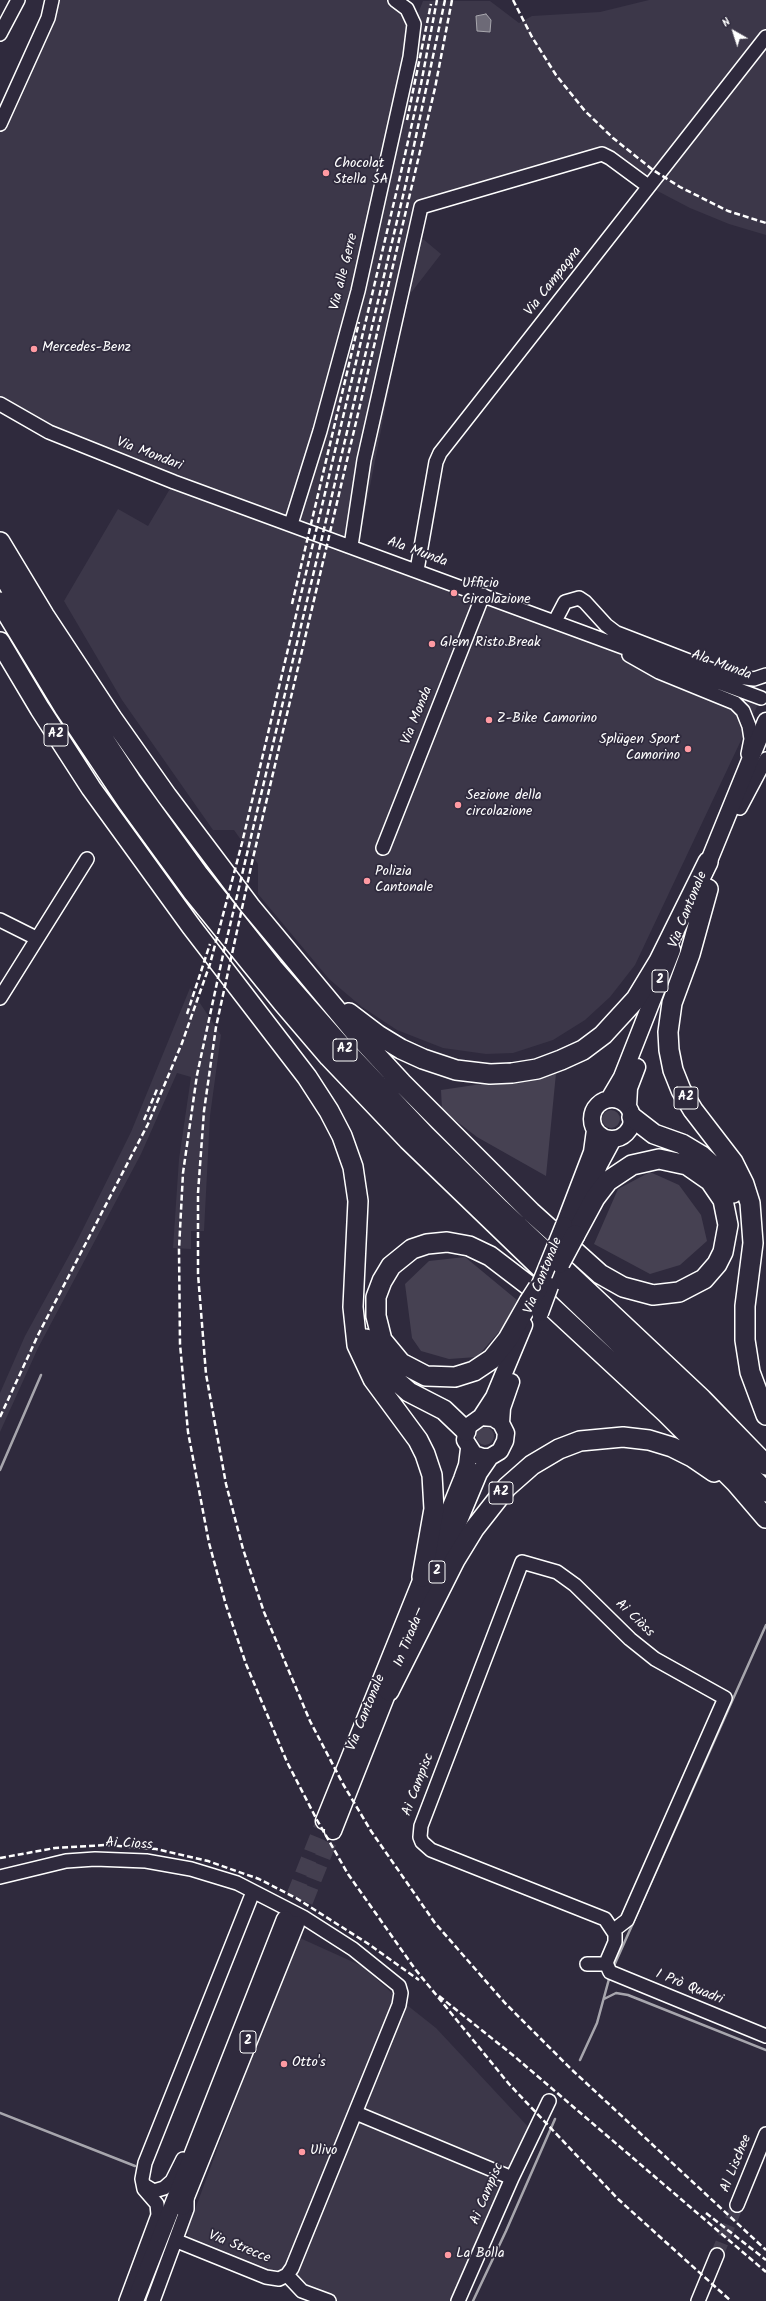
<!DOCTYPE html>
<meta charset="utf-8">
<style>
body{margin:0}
#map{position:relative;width:766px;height:2301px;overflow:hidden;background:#2f2a3d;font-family:Kalam,sans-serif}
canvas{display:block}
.north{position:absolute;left:714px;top:12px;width:40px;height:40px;-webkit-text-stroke:3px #2f2a3d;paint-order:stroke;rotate:321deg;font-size:11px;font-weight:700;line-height:16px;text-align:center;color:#fff}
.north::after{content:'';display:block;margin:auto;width:14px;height:18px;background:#fff;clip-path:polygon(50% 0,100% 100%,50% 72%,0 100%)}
</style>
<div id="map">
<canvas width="766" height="2301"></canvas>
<div class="north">N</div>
</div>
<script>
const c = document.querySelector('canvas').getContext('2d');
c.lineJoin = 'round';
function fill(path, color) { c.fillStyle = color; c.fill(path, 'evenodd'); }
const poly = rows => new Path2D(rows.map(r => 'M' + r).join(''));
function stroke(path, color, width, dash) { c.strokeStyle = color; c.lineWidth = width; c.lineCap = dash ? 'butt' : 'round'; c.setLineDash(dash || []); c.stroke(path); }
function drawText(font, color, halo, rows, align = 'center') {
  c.font = font + ' Kalam,sans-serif'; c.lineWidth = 3.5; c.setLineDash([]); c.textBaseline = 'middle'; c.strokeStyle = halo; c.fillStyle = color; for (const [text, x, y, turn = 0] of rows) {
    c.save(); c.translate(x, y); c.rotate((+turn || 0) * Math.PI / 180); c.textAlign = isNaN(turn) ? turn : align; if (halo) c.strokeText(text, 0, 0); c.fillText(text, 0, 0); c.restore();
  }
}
fill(poly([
 [52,0,395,0,414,23,423,1,490,1,519,23,532,16,600,12,649,0,766,0,766,235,729,224,690,208,648,186,610,158,421,207,413,204,411,229,441,254,407,298,360,537,351,546,761,698,635,965,610,997,585,1020,553,1040,513,1053,486,1054,443,1048,397,1030,362,1007,329,979,258,894,258,864,234,830,213,830,122,700,64,601,118,509,148,526,174,482,0,404,0,124],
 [190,988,221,1035,210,1116,204,1231,191,1231,191,1249,173,1248,179,1159,191,1077,177,1073,141,1154,38,1348,0,1432,0,1393,25,1336,77,1241,131,1132],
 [300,1938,362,1966,393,1994,436,2028,533,2132,454,2301,326,2301,283,2286,189,2238,187,2231,264,2023]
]), '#3c3749');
fill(poly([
 [556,1073,546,1176,477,1137,442,1110,441,1090],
 '602 1119a9 9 0 1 1 18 0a9 9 0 1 1-18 0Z',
 [650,1172,679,1185,701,1215,707,1241,680,1265,650,1274,594,1244,618,1189],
 [465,1257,517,1300,503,1327,477,1357,449,1359,421,1351,412,1338,405,1284,429,1261],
 '476 1436a9 9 0 1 1 18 0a9 9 0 1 1-18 0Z'
]), '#464152');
const water = poly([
 [486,14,491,20,490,32,477,31,476,16,486,14]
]);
fill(water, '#6d6a77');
stroke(water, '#a7a6ad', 1);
stroke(poly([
 [0,1470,41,1375],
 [613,1968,766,1625],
 [604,1999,616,1993,628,1995,766,2050],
 [580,2060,597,2023,609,1979],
 [0,2113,135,2166],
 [473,2301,506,2231,555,2119]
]), '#a7a6ad', 2.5);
stroke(poly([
 [717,2255,737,2205]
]), '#443f50', 13, [13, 6]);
stroke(poly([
 [285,1919,324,1821],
 [296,1924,333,1831]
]), '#443f50', 16, [16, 8]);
const minor = poly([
 [0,34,18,0],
 [0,124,48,18,52,0],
 [0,404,49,432,174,482,761,698],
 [291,524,320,431,358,291,410,57,414,24,407,9,395,0],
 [351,546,364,460,421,207,602,154,610,158,648,186],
 [417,570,436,462,440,453,766,37],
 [555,621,565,602,579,598,585,602,606,625,623,638],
 [617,633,728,676,754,679,766,675],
 [629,655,659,672,735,703,743,711,749,726,751,739,748,754],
 [740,808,766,759],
 [383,848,483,595],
 [0,920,36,938],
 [0,998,87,859],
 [0,1877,66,1861,95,1859,146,1861,191,1869,237,1883,303,1917,353,1949,399,1986,401,1993,399,2005,292,2268,287,2275,279,2279,266,2277,177,2241],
 [614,1930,627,1920,725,1698,655,1659,630,1639,575,1585,557,1572,522,1562,421,1826,420,1837,422,1842,431,1850,605,1919,615,1934,615,1942,606,1963,610,1972,766,2036],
 [587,1964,607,1964],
 [356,2113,512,2178],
 [144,2185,154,2191,164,2188,172,2181,183,2159],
 [737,2205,766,2134],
 [287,2275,302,2291,329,2301],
 [126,2301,158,2215,157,2204,144,2189,142,2179,145,2163,253,1892],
 [153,2301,187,2209,187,2197],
 [458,2301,512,2178,549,2101],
 [698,2301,717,2255]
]);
const major = poly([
 [704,873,766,721],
 '592 1119a20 20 0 1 1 40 0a20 20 0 1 1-40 0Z',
 [609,1099,622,1077,672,950],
 [628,1106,629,1088,637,1067],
 [581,1210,599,1165,613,1139],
 [564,1225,592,1152,595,1130],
 [481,1417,494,1397,524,1325],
 [501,1423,502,1408,511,1382],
 [425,1602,479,1473,490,1457,500,1451,505,1441,506,1433,501,1423,493,1418,481,1417,467,1427,465,1440,474,1454,483,1457,490,1457],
 [324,1821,462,1479,467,1465,469,1449],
 [333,1831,393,1679],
 [182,2207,296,1924],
 [135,2301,285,1919]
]);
const highway = poly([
 [0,542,44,615,112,718,167,796,250,906,354,1031,402,1083,531,1212,600,1274,623,1287,653,1295,679,1292,704,1279,717,1264,723,1252,728,1225,723,1200,710,1181,687,1165,659,1159,632,1165,608,1181,595,1198,575,1235],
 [0,570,56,666,131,781,199,875,273,968,344,1049,425,1135,500,1209,702,1399,766,1465],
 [0,602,65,709,128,803,192,891,282,1002,329,1057,408,1140,688,1410,766,1492],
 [0,642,40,709,91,788,191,926,307,1077,329,1111,342,1136,353,1167,358,1201,353,1307,357,1345,373,1379,418,1440,425,1454,432,1475,434,1509,422,1577],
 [708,889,690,954,672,1003,668,1032,669,1050,673,1070,681,1090,693,1110,733,1162,744,1184,750,1203,753,1243,745,1306,745,1340,750,1372,766,1415],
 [349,1013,378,1035,401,1049,423,1059,456,1070,490,1074,512,1073,537,1069,561,1060,583,1050,603,1035,636,999,659,961,708,862],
 [632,1117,654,1134,682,1144,702,1156,719,1171,733,1193],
 [529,1302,508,1339,492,1359,474,1371,455,1377,426,1376,401,1363,382,1340,376,1316,376,1297,382,1281,391,1266,412,1249,427,1244,447,1242,469,1246,490,1256,528,1285,666,1413,736,1483,766,1518],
 [366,1339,376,1359,393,1378,409,1392,444,1410,466,1431],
 [389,1691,455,1560,474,1529,507,1487,532,1465,559,1449,580,1441,623,1437,649,1440,672,1447,692,1457,714,1472]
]);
stroke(minor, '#fff', 16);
stroke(major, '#fff', 19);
stroke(highway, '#fff', 22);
stroke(minor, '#2f2a3d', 13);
stroke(major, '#2f2a3d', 16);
stroke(highway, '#2f2a3d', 19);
stroke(poly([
 [445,0,406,183,223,955,197,1075,183,1173,179,1249,180,1344,188,1432,209,1543,226,1605,246,1664,287,1762,317,1820,348,1874,415,1969,509,2084,618,2199,731,2301],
 [452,0,435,88,253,858,216,1027,204,1111,198,1193,198,1274,206,1374,226,1484,243,1549,264,1612,310,1721,343,1784,371,1831,435,1923,505,2003,570,2068,766,2250],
 [513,0,532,37,556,75,585,111,613,138,653,170,680,187,728,211,766,223],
 [407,120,431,4],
 [292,604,359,322],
 [187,1014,210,944],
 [144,1120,158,1087],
 [0,1417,39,1333,148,1124,182,1043,210,964,242,843,399,181,421,84,437,0],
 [0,1858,55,1848,106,1845,156,1849,208,1861,259,1879,296,1898,367,1943,419,1980],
 [439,1996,514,2056,766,2272],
 [706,2213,766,2260]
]), '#fff', 2.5, [6, 3]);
const majorBridge = poly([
 [534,1299,564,1225],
 [540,1313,550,1286]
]);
const highwayBridge = poly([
 [560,1263,575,1235],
 [529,1302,538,1288]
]);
stroke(majorBridge, '#fff', 19, []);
stroke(highwayBridge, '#fff', 22, []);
stroke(majorBridge, '#2f2a3d', 16);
stroke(highwayBridge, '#2f2a3d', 19);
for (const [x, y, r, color] of [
 [326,173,4,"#ff9aa2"],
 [34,349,4,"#ff9aa2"],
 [454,593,4,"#ff9aa2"],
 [432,644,4,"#ff9aa2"],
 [489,720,4,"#ff9aa2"],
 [688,749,4,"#ff9aa2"],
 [458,805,4,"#ff9aa2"],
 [367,881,4,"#ff9aa2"],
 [284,2064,4,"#ff9aa2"],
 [302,2152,4,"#ff9aa2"],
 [448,2255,4,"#ff9aa2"]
]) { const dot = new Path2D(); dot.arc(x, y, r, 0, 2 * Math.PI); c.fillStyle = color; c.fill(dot); stroke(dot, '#2f2a3d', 1.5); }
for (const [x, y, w] of [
 [56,735,24],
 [660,981,16],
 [345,1050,24],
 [686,1098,24],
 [501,1493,24],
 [437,1572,16],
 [248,2042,16]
]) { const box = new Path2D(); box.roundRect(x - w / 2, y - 11, w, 22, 3); c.fillStyle = '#2f2a3d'; c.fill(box); stroke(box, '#fff', 1); }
drawText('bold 13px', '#fff', null, [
 ["A2",56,735],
 ["2",660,981],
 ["A2",345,1050],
 ["A2",686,1098],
 ["A2",501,1493],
 ["2",437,1572],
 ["2",248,2042]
]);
drawText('14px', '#fff', '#2f2a3d', [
 ["Chocolat",334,165],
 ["Stella SA",334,181],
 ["Mercedes-Benz",42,349],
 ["Ufficio",462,585],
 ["Circolazione",462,601],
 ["Glem Risto.Break",440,644],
 ["Z-Bike Camorino",497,720],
 ["Splügen Sport",680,741,"right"],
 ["Camorino",680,757,"right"],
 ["Sezione della",466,797],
 ["circolazione",466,813],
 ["Polizia",375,873],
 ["Cantonale",375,889],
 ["Otto's",292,2064],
 ["Ulivo",310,2152],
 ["La Bolla",456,2255]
], 'left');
drawText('14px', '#fff', '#2f2a3d', [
 ["Via alle Gerre",345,272,-76],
 ["Via Campagna",554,282,-52],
 ["Via Mondari",149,455,21],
 ["Ala Munda",417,553,20],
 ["Ala Munda",721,666,20],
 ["Via Monda",418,716,-68],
 ["Via Cantonale",689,910,-68],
 ["Via Cantonale",544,1276,-68],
 ["Ai Ciòss",634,1619,44],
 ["In Tirada",409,1642,-68],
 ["Via Cantonale",367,1713,-68],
 ["Ai Campisc",419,1785,-69],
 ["Ai Cioss",129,1845,3],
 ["I Prò Quadri",689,1988,22],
 ["Al Lischee",737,2164,-68],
 ["Ai Campisc",488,2194,-67],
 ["Via Strecce",239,2248,22]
]);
</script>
